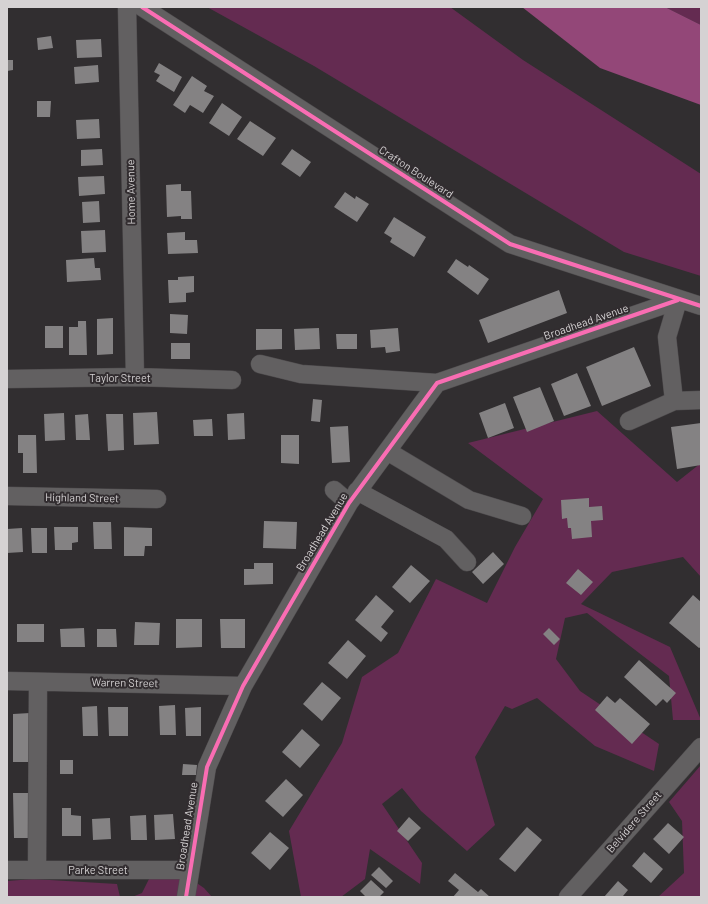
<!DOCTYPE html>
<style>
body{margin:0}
#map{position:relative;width:708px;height:904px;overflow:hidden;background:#312e30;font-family:Barlow,sans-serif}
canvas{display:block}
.frame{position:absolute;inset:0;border:8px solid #d5d2d3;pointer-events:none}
</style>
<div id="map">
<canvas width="708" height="904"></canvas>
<div class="frame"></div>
</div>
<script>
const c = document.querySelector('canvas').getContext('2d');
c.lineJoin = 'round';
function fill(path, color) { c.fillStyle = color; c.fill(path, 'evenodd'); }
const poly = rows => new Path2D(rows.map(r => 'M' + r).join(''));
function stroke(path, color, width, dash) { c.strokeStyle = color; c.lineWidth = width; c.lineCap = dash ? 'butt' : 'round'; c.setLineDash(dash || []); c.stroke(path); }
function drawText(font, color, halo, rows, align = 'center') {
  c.font = font + ' Barlow,sans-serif'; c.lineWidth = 4; c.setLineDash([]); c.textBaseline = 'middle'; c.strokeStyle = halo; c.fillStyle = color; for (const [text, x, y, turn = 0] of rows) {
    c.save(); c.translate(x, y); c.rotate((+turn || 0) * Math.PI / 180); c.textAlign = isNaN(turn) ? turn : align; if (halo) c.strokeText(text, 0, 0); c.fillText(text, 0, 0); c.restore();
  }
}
fill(poly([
 [207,7,450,7,523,60,701,174,701,276,624,252,314,66],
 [665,7,701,7,701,25],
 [597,411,677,482,701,463,701,577,683,557,612,572,581,604,670,647,701,720,673,720,669,676,587,613,565,618,556,659,580,691,659,744,654,771,595,746,537,698,512,709,505,706,475,757,495,825,467,851,421,811,402,788,382,804,422,863,420,884,370,849,365,879,341,897,301,897,289,831,342,743,362,677,398,653,436,579,487,603,515,547,543,499,468,443],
 [701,765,701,897,658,897,684,873,682,821,669,802],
 [173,867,204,888,212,897,132,897,142,893,150,877],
 [33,879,117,884,120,897,7,897,7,881]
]), '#642b51');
fill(poly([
 [522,7,665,7,701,25,701,105,600,68]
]), '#934778');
fill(poly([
 [51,36,53,48,38,50,37,38],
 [101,39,102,57,77,58,76,40],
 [7,60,13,60,13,70,7,71],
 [159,63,182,77,174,92,156,81,160,75,154,72],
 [98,65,99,82,75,84,74,67],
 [192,76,207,86,204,91,214,96,203,113,190,105,185,113,173,105],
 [37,101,51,101,50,117,37,117],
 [222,103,242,117,229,136,209,123],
 [99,119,100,138,77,139,76,120],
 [250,121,276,138,263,156,237,139],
 [102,149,103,165,81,166,81,150],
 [292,149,311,162,300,177,281,164],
 [104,176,105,194,79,196,78,177],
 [181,184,181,191,191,191,192,219,181,219,181,216,167,217,166,185],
 [345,192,355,199,356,196,369,204,357,222,334,207],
 [99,201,100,222,83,223,82,202],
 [394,217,426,237,414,257,390,242,392,238,384,233],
 [105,230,106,252,82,253,81,231],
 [185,232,185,240,197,240,198,253,168,254,167,233],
 [94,258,95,268,100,268,101,280,67,282,66,260],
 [456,259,468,267,469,265,489,279,478,295,447,272],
 [194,276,194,292,186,293,186,302,169,303,168,280,178,280,178,277],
 [559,290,567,313,488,343,479,320],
 [170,314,188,315,187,334,170,333],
 [113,318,113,354,97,355,97,319],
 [78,321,86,321,87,355,69,355,69,327,78,327],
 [45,326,63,326,63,348,45,348],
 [319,328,320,349,295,350,294,329],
 [398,328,400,351,386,353,385,347,371,348,370,330],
 [256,329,282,329,282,349,256,350],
 [336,334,357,334,357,349,337,349],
 [171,343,190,343,190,359,171,359],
 [634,347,651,386,602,406,586,367],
 [577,373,591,406,564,416,551,384],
 [540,387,554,421,527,432,513,397],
 [313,399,322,400,320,422,311,421],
 [505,403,514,428,488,438,479,413],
 [157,412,159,444,134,445,133,413],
 [64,413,65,440,45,441,44,414],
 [244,413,245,439,228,440,227,414],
 [88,414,90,440,76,440,75,415],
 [106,414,123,414,124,450,108,451],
 [212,419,213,436,194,436,193,420],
 [701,423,701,465,677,469,671,427],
 [348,426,350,462,332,463,330,427],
 [18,435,36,435,37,473,23,473,23,453,18,453],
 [281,435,299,435,299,464,281,463],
 [589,498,589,507,602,506,603,520,591,521,592,537,572,539,571,528,568,528,567,518,562,519,561,500],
 [264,521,297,522,296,549,263,548],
 [93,522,111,522,112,549,94,549],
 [54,527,78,527,78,542,72,543,72,550,55,550],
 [124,527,152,528,152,546,145,546,144,556,124,556],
 [22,528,23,552,7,553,7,529],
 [31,528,47,528,47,553,32,553],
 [493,552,504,564,483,584,472,572],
 [254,563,273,563,273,584,244,585,244,569,254,569],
 [411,565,430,581,410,603,392,587],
 [578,569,593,582,581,595,566,583],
 [376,595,394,611,381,627,388,633,381,642,355,620],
 [693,595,701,602,701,647,699,648,669,623],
 [176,619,202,619,202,647,176,648],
 [220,619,245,619,245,648,221,648],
 [135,622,160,623,159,645,134,645],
 [17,624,44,624,44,642,17,642],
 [84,628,85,647,61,647,60,629],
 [549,628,560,639,554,645,543,634],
 [97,629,116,629,117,647,97,647],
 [348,640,366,656,347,679,328,663],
 [639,660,676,693,667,703,663,699,656,706,624,677],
 [322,682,341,698,322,721,303,704],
 [607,696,615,703,620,698,650,724,632,744,595,710],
 [175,705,176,735,160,735,159,706],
 [97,706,98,736,83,736,82,707],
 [108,707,128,707,128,736,109,736],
 [201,707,201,736,186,736,185,708],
 [30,713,31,762,13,762,13,714],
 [302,729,320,745,300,768,282,752],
 [60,760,73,760,73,774,60,774],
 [183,764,197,765,196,775,182,775],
 [286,779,303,795,283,817,265,801],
 [13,793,30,793,30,838,14,838],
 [62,808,71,808,71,815,81,816,81,836,62,836],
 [173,814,175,839,155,840,154,815],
 [146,815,147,840,131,840,130,816],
 [409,817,421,828,408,841,397,831],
 [110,818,111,839,93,840,92,819],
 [668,823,684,837,669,854,653,839],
 [527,827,542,840,515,872,499,859],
 [270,832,289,848,270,870,251,853],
 [644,852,663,869,651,883,632,866],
 [379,867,393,881,386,888,371,875],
 [455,873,478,892,481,889,490,897,453,897,459,890,448,881],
 [371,880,384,892,379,897,366,897,360,891],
 [618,881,628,890,623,896,625,897,604,897]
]), '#848283');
const minor = poly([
 [127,7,135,377],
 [142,7,510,244,701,306],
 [678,300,667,337,674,401,701,400],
 [260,364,301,374,437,383],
 [7,379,135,377,232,380],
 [629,421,674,401],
 [387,451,469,500,522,516],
 [334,490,349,503],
 [357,491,446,539,467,562],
 [7,496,157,499],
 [7,681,243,686],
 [7,870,189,870],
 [37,870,38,682],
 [186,897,207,767,243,686,349,503,437,383,678,300],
 [568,897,701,747]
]);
stroke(minor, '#4e4b4d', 19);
stroke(minor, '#626061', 18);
stroke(poly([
 [142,7,510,244,701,306],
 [186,897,207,767,243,686,349,503,437,383,678,300]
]), '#f96db3', 4);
drawText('11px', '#d5d2d3', '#322d30', [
 ["Crafton Boulevard",416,172,33],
 ["Home Avenue",131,192,-91],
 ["Broadhead Avenue",586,322,-19],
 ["Taylor Street",120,378],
 ["Highland Street",82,498,1],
 ["Broadhead Avenue",322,532,-59],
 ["Warren Street",125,683,1],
 ["Belvidere Street",634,822,-49],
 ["Broadhead Avenue",187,826,-81],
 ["Parke Street",98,870]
]);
</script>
